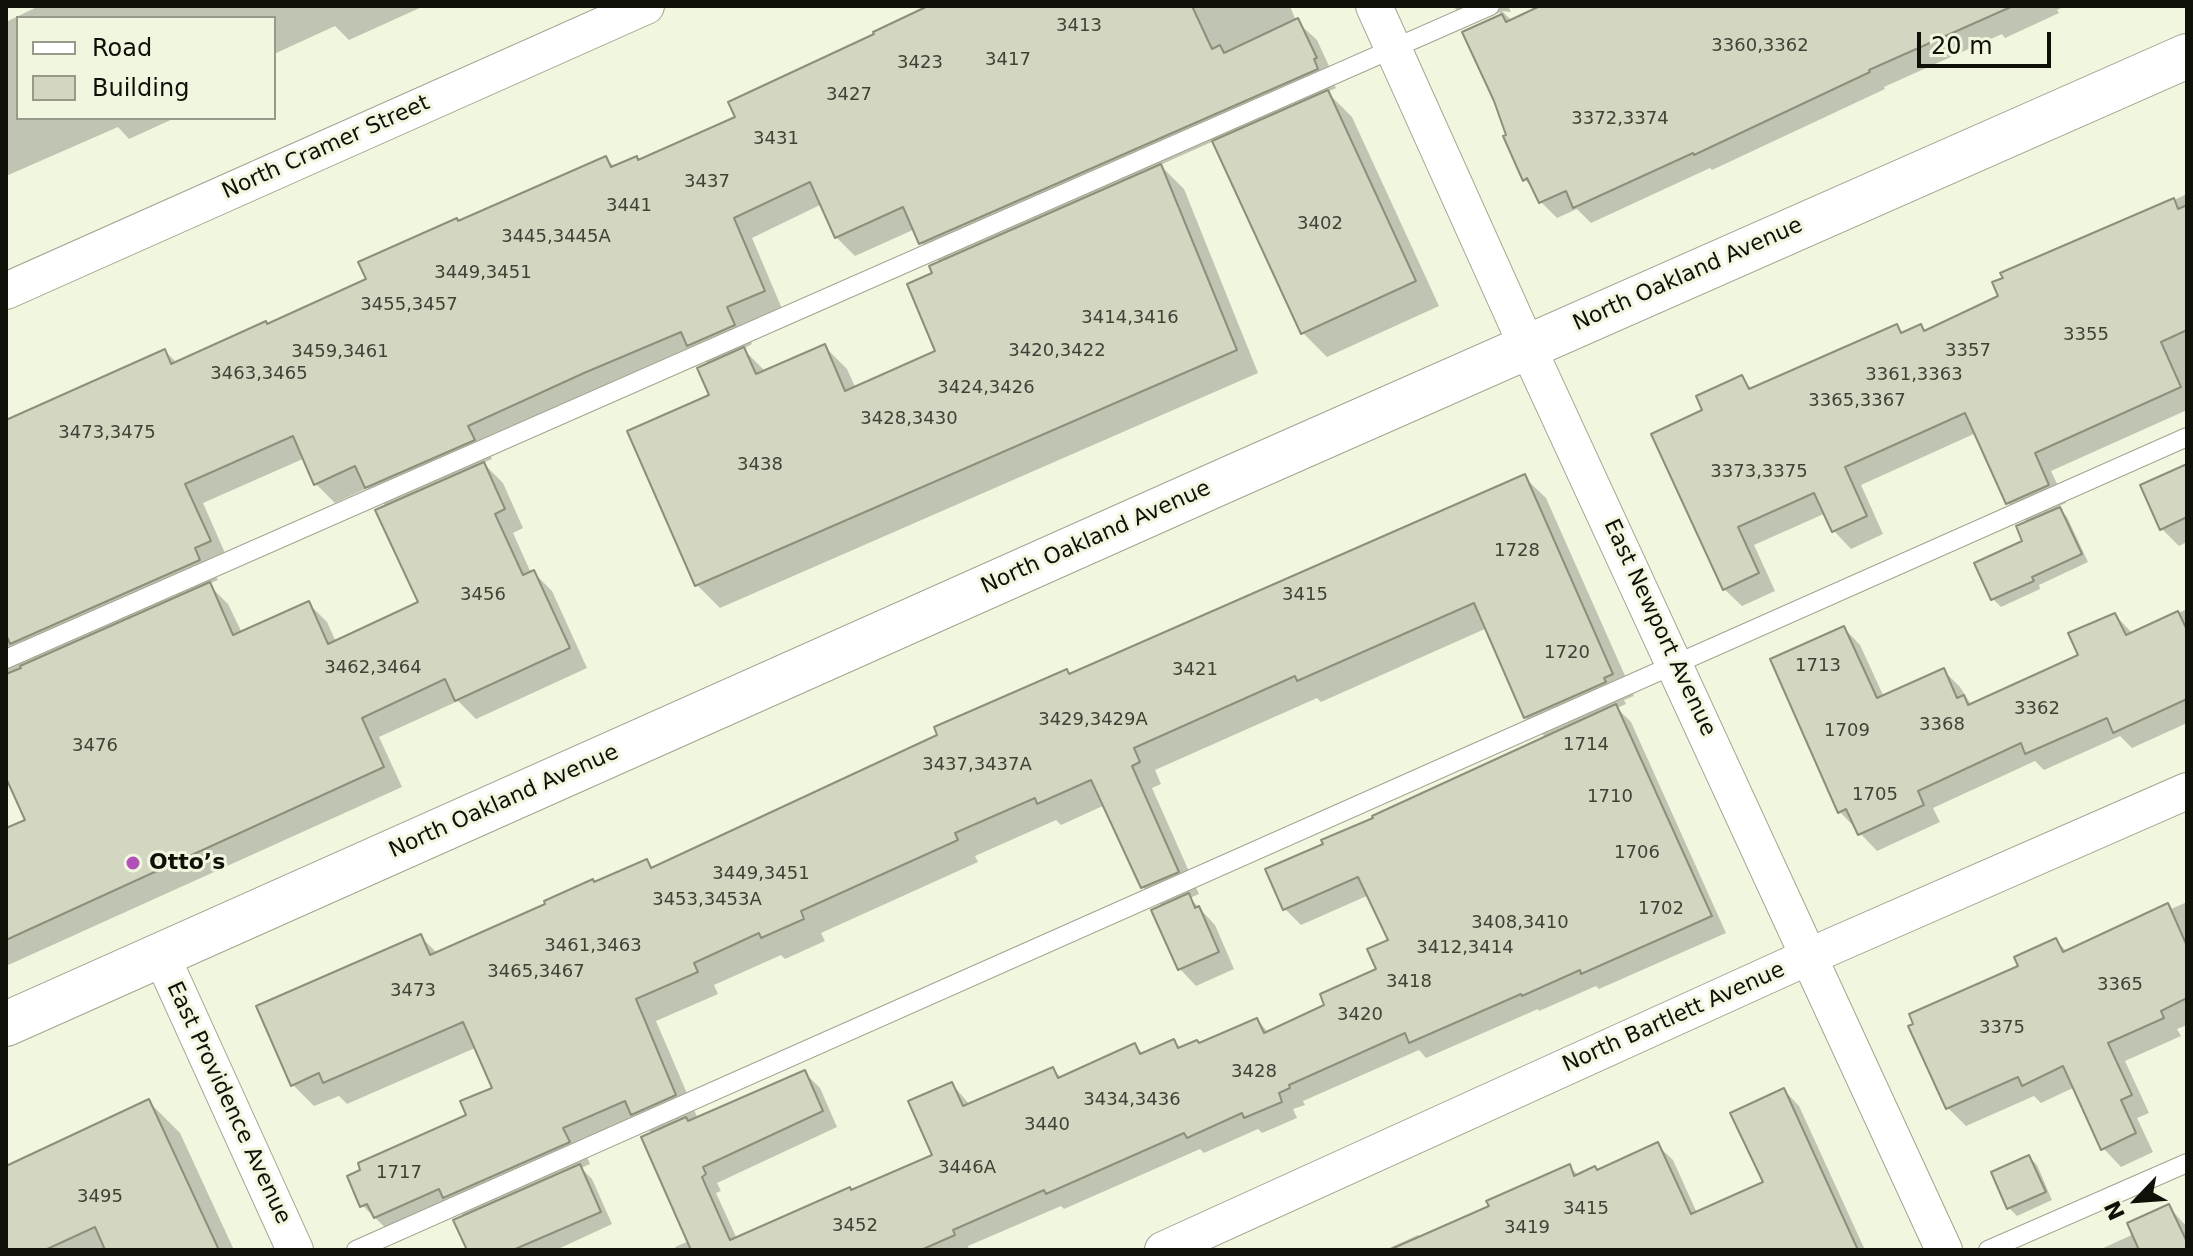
<!DOCTYPE html>
<meta charset="utf-8">
<style>
body{margin:0}
#map{position:relative;width:2193px;height:1256px;overflow:hidden;background:#f1f6df;font-family:"DejaVu Sans",sans-serif}
canvas{display:block}
.frame{position:absolute;inset:0;border:8px solid #0f1109;pointer-events:none}
.legend{position:absolute;left:16px;top:16px;width:260px;height:104px;box-sizing:border-box;background:#f1f6df;border:2px solid #979a89;margin:0;padding:10px 14px;list-style:none;font-size:24px;color:#0f1109}
.legend li{display:flex;align-items:center;gap:16px;height:40px}
.legend b{width:40px;border:2px solid #979a89}
.north{position:absolute;left:2097px;top:1160px;width:80px;height:80px;-webkit-text-stroke:6px #f1f6df;paint-order:stroke;rotate:245deg;font-size:22px;font-weight:700;line-height:32px;text-align:center;color:#0f1109}
.north::after{content:'';display:block;margin:auto;width:28px;height:36px;background:#0f1109;clip-path:polygon(50% 0,100% 100%,50% 72%,0 100%)}
.scale{position:absolute;left:1917px;top:32px;width:134px;height:36px;box-sizing:border-box;border:4px solid #0f1109;border-top:0;padding-left:10px;font-size:24px;line-height:28px;white-space:nowrap;color:#0f1109;-webkit-text-stroke:6px #f1f6df;paint-order:stroke}
</style>
<div id="map">
<canvas width="2193" height="1256"></canvas>
<div class="frame"></div>
<ul class="legend">
<li><b style="height:10px;background:#fff"></b>Road</li>
<li><b style="height:22px;background:#d3d7c1"></b>Building</li>
</ul>
<div class="north">N</div>
<div class="scale">20 m</div>
</div>
<script>
const c = document.querySelector('canvas').getContext('2d');
c.lineJoin = 'round';
function fill(path, color) { c.fillStyle = color; c.fill(path, 'evenodd'); }
const poly = rows => new Path2D(rows.map(r => 'M' + r).join(''));
function stroke(path, color, width, dash) { c.strokeStyle = color; c.lineWidth = width; c.lineCap = dash ? 'butt' : 'round'; c.setLineDash(dash || []); c.stroke(path); }
function drawText(font, color, halo, rows, align = 'center') {
  c.font = font + ' "DejaVu Sans",sans-serif'; c.lineWidth = 6; c.setLineDash([]); c.textBaseline = 'middle'; c.strokeStyle = halo; c.fillStyle = color; for (const [text, x, y, turn = 0] of rows) {
    c.save(); c.translate(x, y); c.rotate((+turn || 0) * Math.PI / 180); c.textAlign = isNaN(turn) ? turn : align; if (halo) c.strokeText(text, 0, 0); c.fillText(text, 0, 0); c.restore();
  }
}
fill(poly([
 [39,6,424,6,349,40,335,26,274,54,274,18,18,18,18,118,175,118,129,139,118,127,6,176,6,22],
 [943,6,1290,6,1296,21,1317,40,1334,77,1331,78,1336,88,1327,92,1352,117,1439,306,1327,357,1303,333,1214,141,1160,165,1184,189,1258,373,720,608,697,585,711,396,709,365,696,352,486,445,492,459,483,463,503,483,523,528,513,533,531,573,533,572,552,591,587,668,476,719,458,701,379,737,402,787,6,966,6,831,27,821,6,773,6,419,11,420,165,351,177,363,268,326,368,280,459,223,606,158,615,168,639,162,738,118],
 [822,204,836,237,855,256,915,229,921,243,941,263,935,274,938,353,856,389,847,369,824,346,766,372,743,349,752,344,744,326,783,311,752,238],
 [305,458,316,484,335,503,368,488,387,507,421,603,336,642,327,622,308,603,242,633,228,604,208,584,218,580,212,568,228,560,203,503],
 [1453,6,1508,6,1511,12,1502,11,1512,21,1544,6,2066,6,2057,10,2059,13,2005,38,2002,34,1884,87,1885,89,1712,170,1710,168,1591,223,1577,209,1557,218,1541,202,1535,190,1524,179,1509,136,1497,18,1501,12,1470,25],
 [2187,194,2187,410,2051,471,2066,503,2057,507,2067,517,2088,562,2039,585,2040,589,2001,607,1993,599,1977,564,2025,542,2028,523,2008,503,1976,433,1861,485,1883,534,1851,549,1834,531,1826,513,1754,545,1775,591,1742,606,1724,589,1705,411,1741,378,1753,390,1896,326,1904,334,1920,327,1926,332,2001,297,2100,234],
 [2187,466,2187,542,2179,546,2161,528],
 [1524,477,1546,498,1634,696,1624,700,1626,704,1617,708,1631,722,1726,933,1599,989,1596,986,1539,1011,1538,1009,1426,1058,1419,1050,1303,1101,1305,1105,1293,1109,1297,1118,1262,1133,1258,1129,1204,1153,1200,1149,1064,1209,1061,1206,968,1246,969,1250,677,1250,675,1247,689,1241,653,1134,643,1124,584,1150,590,1164,581,1168,592,1179,612,1224,556,1250,469,1250,465,1217,459,1211,397,1239,362,1205,469,1116,495,1089,475,1048,347,1104,339,1096,314,1106,292,1084,420,936,438,954,647,861,654,869,1070,675],
 [1487,628,1525,717,1546,738,1326,845,1285,909,1301,925,1369,895,1390,941,1379,970,1327,1006,1269,1033,1257,1020,1200,1045,1181,1049,1174,1041,1144,1055,1134,1045,1062,1078,1052,1069,970,1105,952,1084,935,1156,737,1239,716,1193,721,1191,717,1183,837,1127,820,1088,804,1072,698,1119,656,1021,718,994,714,985,781,955,785,959,825,941,821,933,978,862,975,856,1056,820,1061,825,1105,805,1143,887,1163,907,1180,969,1196,986,1234,969,1215,925,1190,898,1199,894,1152,788,1161,784,1155,770,1317,698,1321,702],
 [2187,609,2187,726,2185,724,2132,748,2120,736,2044,770,2035,761,1933,808,1940,822,1877,851,1840,812,1844,628,1860,645,1884,697,1943,670,1960,687,1972,706,2081,656,2115,615,2133,634],
 [2187,902,2187,1025,2177,1029,2181,1036,2125,1061,2149,1113,2137,1118,2153,1152,2121,1167,2103,1148,2075,1087,2041,1103,2034,1096,1966,1126,1948,1108,1911,1027,2021,967,2056,940,2067,952,2167,906,2171,909],
 [1784,1090,1799,1106,1865,1250,1385,1250,1418,1235,1421,1238,1491,1207,1569,1166,1579,1176,1598,1172,1657,1145,1673,1160,1697,1213,1765,1183],
 [149,1102,180,1133,234,1250,6,1250,6,1168],
 [2029,1157,2037,1165,2052,1200,2017,1216,2009,1208],
 [2169,1207,2187,1227,2187,1250,2099,1250,2134,1234]
]), '#0003');
const building = poly([
 [928,6,1192,6,1212,49,1220,45,1224,53,1298,18,1317,58,1314,59,1318,69,919,244,903,207,835,238,810,182,734,218,765,291,727,307,735,325,687,346,681,332,584,373,468,426,475,440,365,488,355,466,314,485,293,436,185,484,211,541,195,548,200,560,10,644,6,634,6,420,165,349,171,364,266,321,267,324,366,279,358,262,457,218,458,221,606,156,611,167,637,156,638,160,735,117,728,102,874,34,873,32,928,6],
 [1540,6,2013,6,1869,70,1870,72,1694,155,1693,153,1573,208,1566,191,1539,203,1527,178,1523,181,1503,136,1506,135,1494,101,1462,32,1502,14,1506,22,1540,6],
 [1328,90,1416,281,1301,334,1212,141,1328,90],
 [1161,164,1237,350,695,586,627,431,709,395,697,368,744,347,756,374,825,344,845,391,935,351,907,284,932,273,929,266,1161,164],
 [2174,198,2178,209,2187,205,2187,330,2161,342,2181,387,2035,453,2049,485,2006,504,1965,413,1845,467,1867,516,1832,532,1814,493,1738,527,1759,573,1723,590,1651,434,1702,410,1696,396,1742,375,1749,389,1897,324,1901,333,1921,324,1924,331,1998,296,1992,282,2003,278,2000,273,2174,198],
 [484,462,505,509,495,514,523,575,534,570,570,648,455,701,445,679,362,718,384,767,6,940,6,828,25,820,6,778,6,674,21,668,20,666,210,582,233,635,309,601,328,644,418,602,375,510,484,462],
 [2187,464,2187,517,2160,530,2140,485,2187,464],
 [1525,474,1613,674,1604,678,1606,682,1524,718,1474,603,1297,681,1295,676,1134,748,1140,762,1132,766,1179,872,1141,888,1091,780,1037,804,1035,798,955,833,958,840,801,911,804,919,761,938,759,933,694,963,698,972,636,999,676,1095,631,1115,625,1101,563,1128,570,1142,443,1198,439,1189,374,1218,367,1204,360,1207,347,1176,360,1170,358,1163,466,1115,460,1101,492,1088,463,1022,323,1083,319,1073,291,1086,256,1006,421,934,430,955,545,904,544,901,593,879,594,882,647,859,651,868,937,735,934,727,1067,669,1069,674,1525,474],
 [2060,507,2082,554,2032,577,2034,581,1991,600,1974,563,2022,541,2016,526,2060,507],
 [2178,611,2187,630,2187,699,2113,733,2107,718,2025,754,2021,743,1918,791,1924,805,1858,835,1846,809,1838,813,1770,659,1844,626,1877,698,1944,668,1957,698,1964,695,1968,705,2078,655,2068,633,2115,613,2126,635,2178,611],
 [1616,704,1712,916,1581,974,1580,970,1522,996,1521,994,1409,1043,1405,1033,1289,1085,1290,1088,1279,1093,1282,1102,1244,1118,1242,1113,1187,1138,1184,1133,1046,1194,1044,1190,953,1230,955,1235,921,1250,691,1250,641,1137,686,1117,688,1121,805,1070,823,1111,703,1167,706,1174,702,1177,730,1240,850,1187,851,1190,932,1155,908,1101,952,1082,963,1106,1053,1067,1058,1078,1135,1043,1140,1054,1174,1039,1178,1048,1197,1040,1199,1043,1257,1018,1264,1033,1324,1005,1320,994,1376,969,1367,949,1388,940,1358,877,1283,910,1265,869,1323,844,1321,840,1373,818,1372,816,1616,704],
 [1189,893,1195,908,1199,906,1219,952,1178,970,1151,910,1189,893],
 [2168,903,2187,946,2187,998,2161,1011,2164,1018,2108,1043,2132,1095,2121,1100,2136,1133,2101,1150,2063,1066,2022,1086,2018,1077,1946,1109,1908,1026,1913,1024,1909,1014,2018,966,2014,957,2056,938,2063,952,2168,903],
 [1784,1088,1858,1250,1389,1250,1489,1206,1486,1201,1570,1164,1574,1176,1595,1166,1597,1170,1658,1142,1691,1214,1763,1182,1730,1113,1784,1088],
 [149,1099,219,1250,105,1250,95,1227,45,1250,6,1250,6,1166,149,1099],
 [2029,1155,2046,1192,2007,1209,1991,1172,2029,1155],
 [580,1164,601,1212,513,1250,467,1250,453,1220,580,1164],
 [2169,1204,2187,1242,2187,1250,2139,1250,2127,1223,2169,1204]
]);
fill(building, '#d3d7c1');
stroke(building, '#8c907b', 2);
const lane = poly([
 [6,659,1490,6],
 [356,1250,2187,437],
 [1988,1250,2187,1163]
]);
const street = poly([
 [1374,6,1527,346,1944,1250],
 [6,291,646,6],
 [161,955,295,1250],
 [1163,1250,1810,956,2187,791]
]);
const secondary = poly([
 [6,1024,1235,476,2187,56]
]);
stroke(lane, '#a0a48f', 20);
stroke(street, '#a0a48f', 38);
stroke(secondary, '#a0a48f', 46);
stroke(lane, '#fff', 18);
stroke(street, '#fff', 36);
stroke(secondary, '#fff', 44);
for (const [x, y, r, color] of [
 [133,863,8,"#b150b7"]
]) { const dot = new Path2D(); dot.arc(x, y, r, 0, 2 * Math.PI); c.fillStyle = color; c.fill(dot); stroke(dot, '#f1f6df', 3); }
drawText('18px', '#404237', null, [
 ["3413",1079,26],
 ["3360,3362",1760,46],
 ["3417",1008,60],
 ["3423",920,63],
 ["3427",849,95],
 ["3372,3374",1620,119],
 ["3431",776,139],
 ["3437",707,182],
 ["3441",629,206],
 ["3402",1320,224],
 ["3445,3445A",556,237],
 ["3449,3451",483,273],
 ["3455,3457",409,305],
 ["3414,3416",1130,318],
 ["3355",2086,335],
 ["3420,3422",1057,351],
 ["3357",1968,351],
 ["3459,3461",340,352],
 ["3463,3465",259,374],
 ["3361,3363",1914,375],
 ["3424,3426",986,388],
 ["3365,3367",1857,401],
 ["3428,3430",909,419],
 ["3473,3475",107,433],
 ["3438",760,465],
 ["3373,3375",1759,472],
 ["1728",1517,551],
 ["3456",483,595],
 ["3415",1305,595],
 ["1720",1567,653],
 ["1713",1818,666],
 ["3462,3464",373,668],
 ["3421",1195,670],
 ["3362",2037,709],
 ["3429,3429A",1093,720],
 ["3368",1942,725],
 ["1709",1847,731],
 ["1714",1586,745],
 ["3476",95,746],
 ["3437,3437A",977,765],
 ["1705",1875,795],
 ["1710",1610,797],
 ["1706",1637,853],
 ["3449,3451",761,874],
 ["3453,3453A",707,900],
 ["1702",1661,909],
 ["3408,3410",1520,923],
 ["3461,3463",593,946],
 ["3412,3414",1465,948],
 ["3465,3467",536,972],
 ["3418",1409,982],
 ["3365",2120,985],
 ["3473",413,991],
 ["3420",1360,1015],
 ["3375",2002,1028],
 ["3428",1254,1072],
 ["3434,3436",1132,1100],
 ["3440",1047,1125],
 ["3446A",967,1168],
 ["1717",399,1173],
 ["3495",100,1197],
 ["3415",1586,1209],
 ["3452",855,1226],
 ["3419",1527,1228]
]);
drawText('22px', '#0f1109', '#f1f6df', [
 ["North Cramer Street",326,148,-24],
 ["North Oakland Avenue",1688,275,-24],
 ["North Oakland Avenue",1096,538,-24],
 ["East Newport Avenue",1659,628,65],
 ["North Oakland Avenue",504,802,-24],
 ["North Bartlett Avenue",1674,1018,-24],
 ["East Providence Avenue",228,1103,65]
]);
drawText('bold 22px', '#0f1109', '#f1f6df', [
 ["Otto’s",149,863]
], 'left');
</script>
